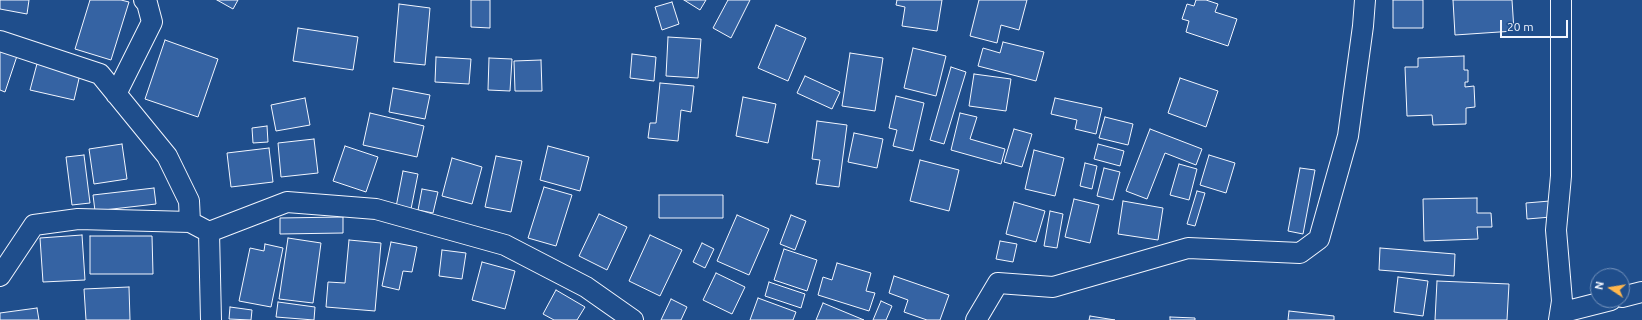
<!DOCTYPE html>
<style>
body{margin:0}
#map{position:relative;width:1642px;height:320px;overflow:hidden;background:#1f4e8c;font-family:Ubuntu,sans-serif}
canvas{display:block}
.north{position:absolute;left:1590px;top:268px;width:40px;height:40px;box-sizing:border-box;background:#1f4e8c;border:1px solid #7391ba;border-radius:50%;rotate:282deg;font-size:11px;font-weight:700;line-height:16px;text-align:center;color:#f2f6ff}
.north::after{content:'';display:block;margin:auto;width:14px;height:18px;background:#ffb74d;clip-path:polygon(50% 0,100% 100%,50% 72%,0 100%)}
.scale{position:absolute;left:1500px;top:20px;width:68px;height:18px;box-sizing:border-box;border:2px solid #f2f6ff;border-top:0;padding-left:5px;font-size:12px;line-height:14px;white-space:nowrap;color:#f2f6ff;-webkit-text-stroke:3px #1f4e8c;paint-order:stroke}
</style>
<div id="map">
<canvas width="1642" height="320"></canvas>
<div class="north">N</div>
<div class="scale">20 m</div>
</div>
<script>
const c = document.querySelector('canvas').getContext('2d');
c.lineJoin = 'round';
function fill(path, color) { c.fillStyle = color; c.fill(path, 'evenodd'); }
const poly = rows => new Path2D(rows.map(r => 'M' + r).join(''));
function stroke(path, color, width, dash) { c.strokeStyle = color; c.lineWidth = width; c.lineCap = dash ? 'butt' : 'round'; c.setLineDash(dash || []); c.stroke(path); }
const building = poly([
 [0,0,29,0,27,14,0,9,0,0],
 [90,0,121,0,129,2,111,60,75,49,90,0],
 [217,0,238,0,233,9,217,0],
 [471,0,490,0,490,28,471,27,471,0],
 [684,0,706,0,700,10,684,0],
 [728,0,750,0,731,38,713,28,728,0],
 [897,0,942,0,937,31,902,26,905,7,896,5,897,0],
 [979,0,1027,0,1019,30,1001,25,997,43,970,36,979,0],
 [1196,0,1206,0,1218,4,1215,12,1237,19,1228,46,1186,32,1189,21,1182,19,1187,4,1194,6,1196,0],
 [1393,0,1423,0,1423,28,1393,28,1393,0],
 [1453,0,1512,0,1514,31,1455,35,1453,0],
 [672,2,679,24,662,30,655,7,672,2],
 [399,4,430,8,425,65,394,62,399,4],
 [776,25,806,38,788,81,758,68,776,25],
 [298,28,358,37,353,70,293,61,298,28],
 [668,37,701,39,698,78,666,76,668,37],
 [165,40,218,59,198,117,145,99,165,40],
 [1003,42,1044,52,1036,81,978,66,983,48,1000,53,1003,42],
 [913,48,946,56,936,96,904,88,913,48],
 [0,51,17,56,5,92,0,90,0,51],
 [850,53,883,58,875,111,842,106,850,53],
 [632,54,656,57,654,81,630,78,632,54],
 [1464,56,1464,70,1468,70,1468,82,1465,82,1465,87,1474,86,1475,107,1466,108,1466,124,1433,125,1432,115,1407,116,1405,67,1418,67,1418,58,1464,56],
 [436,57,471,59,469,84,435,82,436,57],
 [489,58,512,59,510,91,488,90,489,58],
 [38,60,81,70,74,100,30,90,38,60],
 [541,60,542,91,515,91,514,61,541,60],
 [951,67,966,72,944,144,930,140,951,67],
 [974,74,1011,79,1006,111,969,106,974,74],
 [805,76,840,92,832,109,797,93,805,76],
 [1180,78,1218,91,1206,127,1168,113,1180,78],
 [660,83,694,86,691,112,681,110,678,141,648,138,650,123,656,123,660,83],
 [393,88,430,95,425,119,389,112,393,88],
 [896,96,924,103,913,151,893,146,897,130,889,128,896,96],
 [743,97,776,104,768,143,736,136,743,97],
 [305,98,310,125,276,131,271,105,305,98],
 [1055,98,1102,108,1096,134,1075,129,1077,120,1051,114,1055,98],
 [370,113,424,126,417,157,363,145,370,113],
 [960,113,977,117,970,139,1005,149,1001,164,951,150,960,113],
 [1105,117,1133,124,1128,145,1099,138,1105,117],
 [817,121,847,125,839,187,816,184,820,160,812,159,817,121],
 [267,126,268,142,253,143,252,128,267,126],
 [1014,129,1032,134,1022,167,1004,162,1014,129],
 [1150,129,1202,149,1196,165,1165,153,1147,199,1126,191,1150,129],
 [854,133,883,139,877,168,848,162,854,133],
 [314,139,318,173,281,177,278,143,314,139],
 [122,144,127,179,94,184,89,149,122,144],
 [1098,144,1124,151,1120,166,1094,159,1098,144],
 [345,146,378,157,366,192,333,181,345,146],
 [548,146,589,157,580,191,540,180,548,146],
 [269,148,273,182,231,187,227,153,269,148],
 [1034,150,1064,158,1055,196,1025,189,1034,150],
 [84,155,90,203,72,205,66,157,84,155],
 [1209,155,1235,163,1226,193,1200,185,1209,155],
 [496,156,522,161,511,212,485,207,496,156],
 [452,158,482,167,472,204,442,196,452,158],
 [920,160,959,170,949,211,910,201,920,160],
 [1085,163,1097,166,1092,189,1080,186,1085,163],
 [1179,164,1197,169,1189,200,1170,195,1179,164],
 [1104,168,1120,172,1113,200,1097,196,1104,168],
 [1300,168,1315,170,1303,234,1288,231,1300,168],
 [403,171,418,174,411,209,396,207,403,171],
 [544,187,572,195,556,246,528,238,544,187],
 [154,188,156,204,95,211,93,195,154,188],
 [422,189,438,192,433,213,418,210,422,189],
 [1197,191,1205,193,1195,226,1187,224,1197,191],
 [659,195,723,195,723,218,659,218,659,195],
 [1477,198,1477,213,1491,213,1492,227,1477,227,1478,239,1424,241,1423,199,1477,198],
 [1074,199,1099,205,1090,243,1065,237,1074,199],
 [1123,201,1163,208,1158,240,1118,234,1123,201],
 [1550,201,1551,217,1527,219,1526,203,1550,201],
 [1014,202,1045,211,1036,242,1006,234,1014,202],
 [1050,211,1063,214,1057,248,1044,246,1050,211],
 [599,214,627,227,607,270,579,256,599,214],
 [737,215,769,229,749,275,717,261,737,215],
 [791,215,806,221,795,250,780,244,791,215],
 [343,217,343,233,280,234,280,218,343,217],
 [82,235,85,280,43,282,40,238,82,235],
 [650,235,682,250,660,296,629,281,650,235],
 [90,236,152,236,153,274,90,274,90,236],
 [288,238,321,243,313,303,279,299,288,238],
 [349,240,381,243,375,311,326,307,328,282,345,283,349,240],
 [1000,241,1017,244,1013,262,996,259,1000,241],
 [391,242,417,247,412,272,403,271,399,290,382,286,391,242],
 [702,243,714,249,705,268,693,262,702,243],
 [265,244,283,248,271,307,239,301,250,248,264,251,265,244],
 [1380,248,1455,254,1454,276,1379,270,1380,248],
 [784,249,817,260,807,291,774,280,784,249],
 [442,250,466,253,462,279,439,276,442,250],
 [482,262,515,271,505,309,472,300,482,262],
 [837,263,871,273,866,291,875,293,869,311,818,295,823,277,832,280,837,263],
 [716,273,745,287,732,314,703,300,716,273],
 [894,276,949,295,940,320,927,320,904,312,908,300,889,293,894,276],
 [1398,277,1428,281,1423,316,1394,312,1398,277],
 [1437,281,1509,284,1507,320,1435,320,1437,281],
 [769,282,805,294,801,308,765,296,769,282],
 [129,287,130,320,86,320,84,289,129,287],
 [556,290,585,307,577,320,554,320,543,314,556,290],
 [758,298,796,312,793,320,750,320,758,298],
 [671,299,687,307,681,320,661,320,671,299],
 [881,301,892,306,886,320,873,320,881,301],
 [278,302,315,307,314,320,276,317,278,302],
 [823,303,864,320,816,320,823,303],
 [230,307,252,310,251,320,229,319,230,307],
 [37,308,39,320,0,320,0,313,37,308],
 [1289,311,1334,316,1334,320,1288,320,1289,311],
 [1090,316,1115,320,1089,320,1090,316],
 [1170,317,1195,318,1195,320,1170,320,1170,317]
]);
fill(building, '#3563a3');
stroke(building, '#f2f6ff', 1);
const street = poly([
 [0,41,100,74,167,156,189,201,190,222],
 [116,94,152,22,147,3,144,0],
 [209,232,211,320],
 [0,276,34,225,78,219,190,222,209,232,287,202,376,209,505,245,586,287,633,320],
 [1622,297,1642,292],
 [1560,313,1611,300],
 [976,320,998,283,1053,287,1188,248,1300,253,1319,239,1348,136,1363,26,1365,0],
 [1559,320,1562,301,1556,230,1561,176,1561,0]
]);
stroke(street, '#f2f6ff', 22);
stroke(street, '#1f4e8c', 20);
</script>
